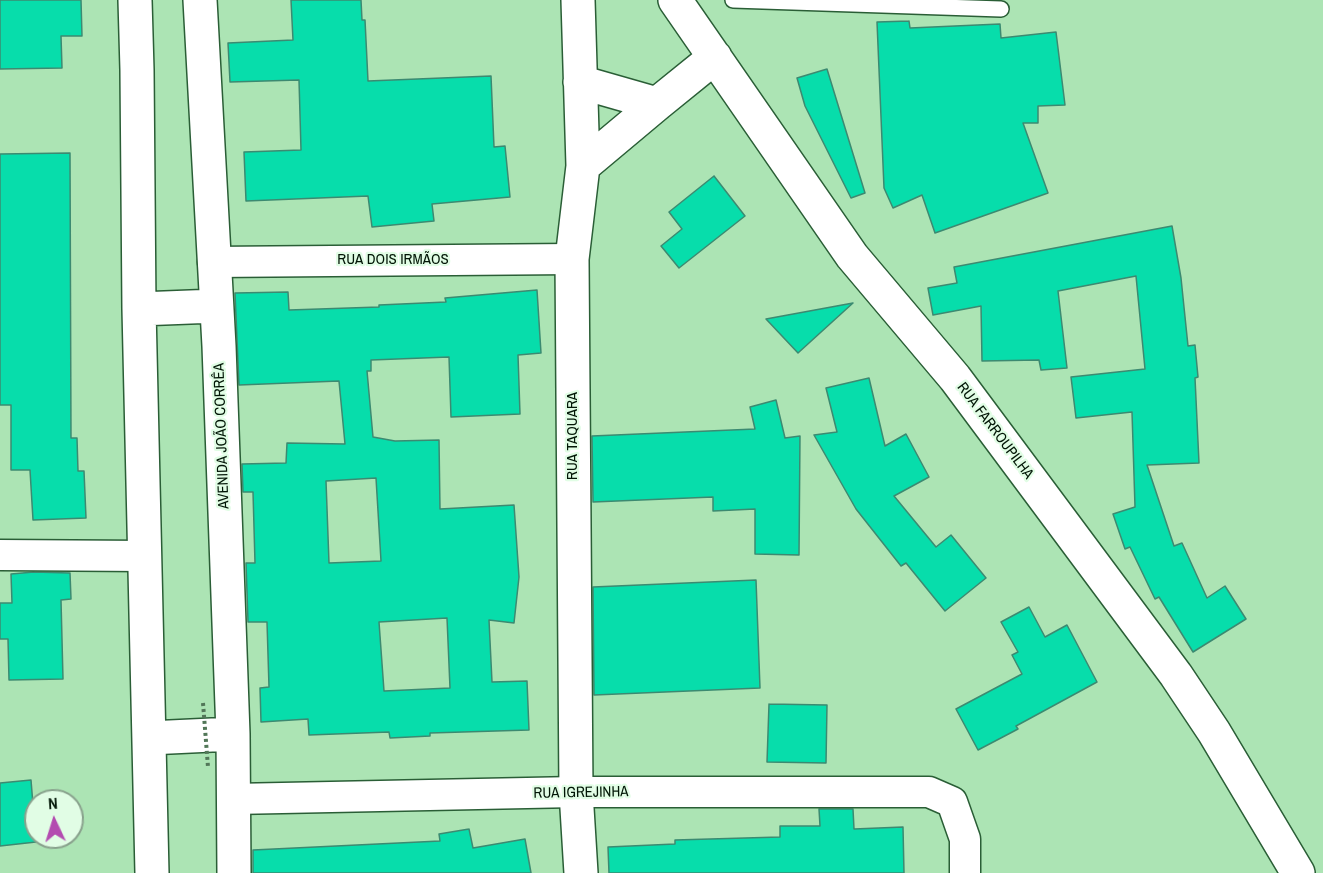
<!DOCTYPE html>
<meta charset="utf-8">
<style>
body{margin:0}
#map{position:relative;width:1323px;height:873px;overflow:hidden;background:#ace4b4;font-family:"Archivo Narrow",sans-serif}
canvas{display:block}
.north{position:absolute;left:24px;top:789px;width:60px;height:60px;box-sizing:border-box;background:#e1fde5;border:2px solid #88a18c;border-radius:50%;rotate:356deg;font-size:16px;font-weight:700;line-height:24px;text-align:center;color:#021606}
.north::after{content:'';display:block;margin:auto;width:21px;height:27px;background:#b34cb0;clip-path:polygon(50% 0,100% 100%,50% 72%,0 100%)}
</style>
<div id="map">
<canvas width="1323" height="873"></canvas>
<div class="north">N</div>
</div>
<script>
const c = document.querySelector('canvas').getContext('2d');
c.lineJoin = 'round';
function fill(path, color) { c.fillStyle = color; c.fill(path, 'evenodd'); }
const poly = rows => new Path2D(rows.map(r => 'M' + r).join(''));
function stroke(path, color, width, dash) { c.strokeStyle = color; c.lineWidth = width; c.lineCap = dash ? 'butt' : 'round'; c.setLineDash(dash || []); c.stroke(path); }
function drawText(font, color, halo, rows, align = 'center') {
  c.font = font + ' "Archivo Narrow",sans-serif'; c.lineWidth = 4.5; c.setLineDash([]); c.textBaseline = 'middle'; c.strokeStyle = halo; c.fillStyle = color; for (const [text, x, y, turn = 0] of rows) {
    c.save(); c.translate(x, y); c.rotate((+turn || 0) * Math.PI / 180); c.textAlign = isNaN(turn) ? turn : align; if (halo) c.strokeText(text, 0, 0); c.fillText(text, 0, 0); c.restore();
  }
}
const building = poly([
 [0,0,81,0,82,36,61,36,62,68,0,69,0,0],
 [291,0,361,0,362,20,365,20,368,81,491,76,494,147,505,146,510,197,432,204,434,221,372,227,368,196,246,201,244,152,301,150,299,80,230,82,228,43,293,40,291,0],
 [909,21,910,28,1000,24,1001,38,1056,32,1065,105,1038,106,1038,123,1023,123,1048,193,935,233,922,195,893,208,884,188,877,22,909,21],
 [827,69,865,193,851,198,805,106,797,78,827,69],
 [70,153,71,438,77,438,78,471,84,471,86,518,33,520,30,470,11,470,11,405,0,405,0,154,70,153],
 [714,176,745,216,679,268,661,246,682,229,669,212,714,176],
 [1172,226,1181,278,1188,346,1195,345,1198,377,1195,378,1199,463,1147,465,1174,546,1182,543,1207,598,1225,586,1246,619,1193,652,1159,597,1155,599,1130,547,1125,549,1113,514,1135,507,1132,412,1076,418,1071,377,1145,369,1136,276,1058,291,1067,368,1041,370,1039,360,982,361,981,306,933,315,928,288,957,283,954,267,1172,226],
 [537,290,541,353,518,355,520,414,451,417,449,357,371,360,371,371,367,371,373,437,395,441,439,440,440,509,514,505,519,577,514,623,489,620,492,682,527,681,529,730,430,733,430,736,390,738,389,732,309,735,308,719,261,722,260,688,269,687,267,622,248,622,246,563,255,563,253,492,243,492,242,464,286,463,287,443,345,444,339,381,239,385,235,293,288,292,289,310,379,307,379,305,446,302,445,298,537,290],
 [376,478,381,561,329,563,326,481,376,478],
 [447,618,450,688,384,691,379,622,447,618],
 [853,303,798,353,766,319,853,303],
 [869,378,885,446,906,434,929,477,894,496,936,547,951,535,986,578,945,611,906,563,901,566,856,509,814,435,837,432,826,388,869,378],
 [776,400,785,438,800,436,799,555,755,554,755,509,713,511,713,497,593,502,592,436,755,429,750,407,776,400],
 [34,572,70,573,71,599,61,600,63,679,9,680,8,639,0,639,0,603,12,603,11,574,34,572],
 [756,580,760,688,594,695,593,587,756,580],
 [1029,607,1045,637,1067,625,1097,682,1016,726,1018,729,978,750,956,709,1022,674,1012,655,1018,652,1001,622,1029,607],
 [769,704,827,705,826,763,767,762,769,704],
 [31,780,36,842,0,846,0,783,31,780],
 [819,809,853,809,854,829,903,827,904,873,609,873,608,847,675,844,675,840,780,837,780,826,820,826,819,809],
 [469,829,473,848,525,839,531,873,253,873,253,850,440,841,439,834,469,829]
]);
fill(building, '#07ddab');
stroke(building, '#3c8a71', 1.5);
const service = poly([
 [733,0,1001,9]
]);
const minor = poly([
 [213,262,572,259],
 [0,555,145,556],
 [233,799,576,792,929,792,952,802,965,839,965,873]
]);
const tertiary = poly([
 [578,0,583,166,572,259,576,792,581,873],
 [675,0,852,256,955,378,1176,675,1214,732,1298,873],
 [580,82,657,104],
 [583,166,657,104,715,57]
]);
const secondary = poly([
 [135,0,137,70,139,309,152,873],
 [200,0,219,346,233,734,234,873],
 [139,309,216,306],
 [149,738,233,734]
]);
stroke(service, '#2a5e36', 18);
stroke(minor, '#2a5e36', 33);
stroke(tertiary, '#2a5e36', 36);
stroke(secondary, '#2a5e36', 36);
stroke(service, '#fff', 15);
stroke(minor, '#fff', 30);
stroke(tertiary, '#fff', 33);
stroke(secondary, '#fff', 33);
stroke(poly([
 [203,703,208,767]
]), '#527758', 4, [3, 3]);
drawText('15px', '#021606', '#e1fde5', [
 ["RUA DOIS IRMÃOS",393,260],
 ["RUA FARROUPILHA",995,431,53],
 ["AVENIDA JOÃO CORRÊA",222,436,-92],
 ["RUA TAQUARA",573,436,-90],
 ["RUA IGREJINHA",581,793,-1]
]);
</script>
